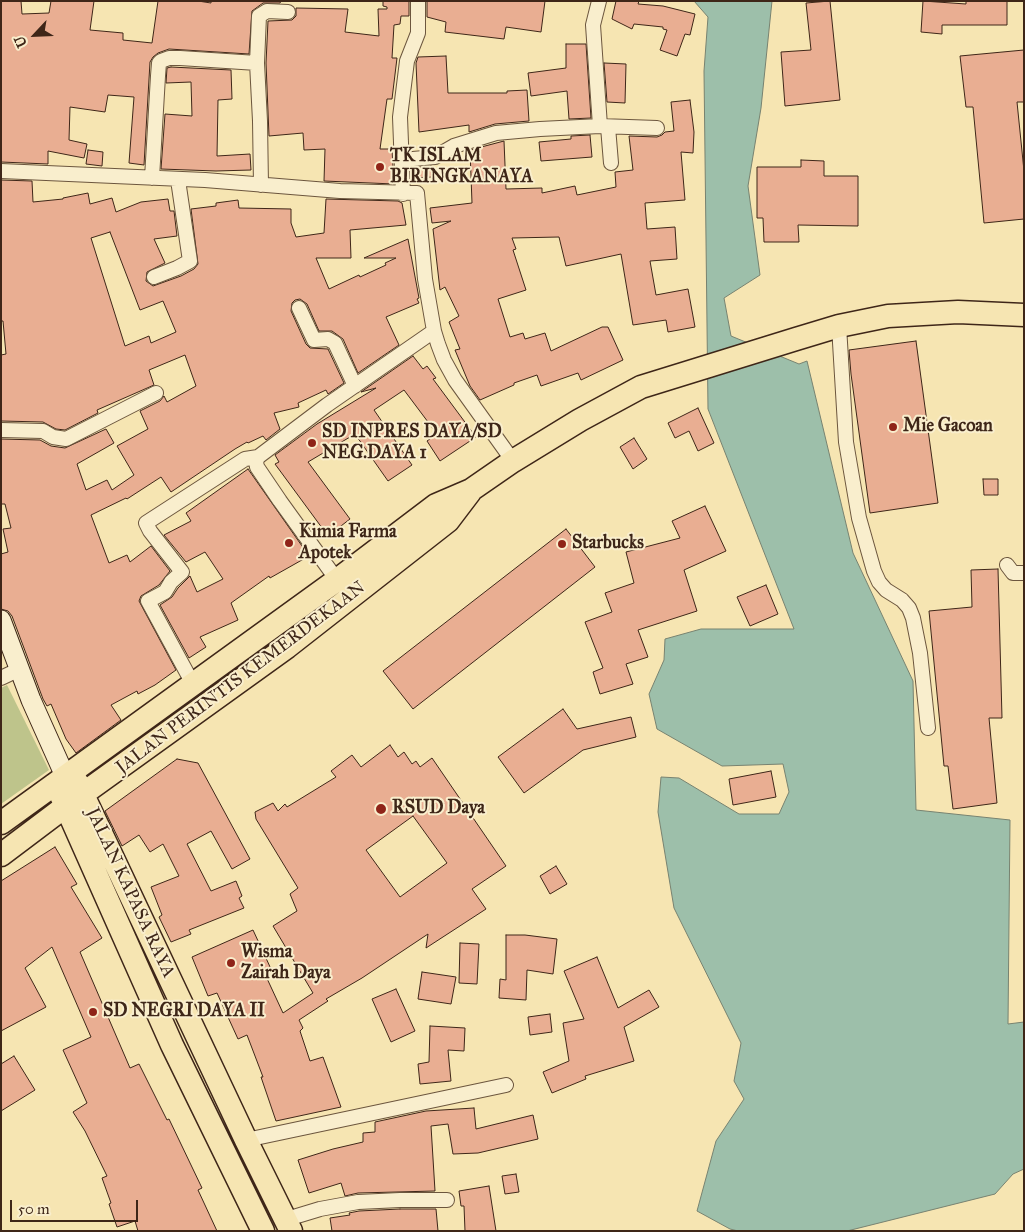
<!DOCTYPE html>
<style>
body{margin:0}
#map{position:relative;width:1025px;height:1232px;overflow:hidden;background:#f6e5b2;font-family:"IM FELL Great Primer",serif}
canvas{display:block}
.frame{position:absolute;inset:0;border:2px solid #3e2618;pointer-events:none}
.north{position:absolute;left:10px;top:10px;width:50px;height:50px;-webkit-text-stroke:4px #f9eecd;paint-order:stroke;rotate:245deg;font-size:14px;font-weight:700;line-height:20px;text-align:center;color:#3e2618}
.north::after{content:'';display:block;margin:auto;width:18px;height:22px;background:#3e2618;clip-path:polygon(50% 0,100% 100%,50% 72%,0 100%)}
.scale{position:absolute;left:10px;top:1200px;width:128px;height:22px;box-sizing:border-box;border:2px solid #3e2618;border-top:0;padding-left:6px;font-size:15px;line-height:18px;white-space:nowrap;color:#3e2618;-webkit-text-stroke:4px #f9eecd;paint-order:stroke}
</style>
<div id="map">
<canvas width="1025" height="1232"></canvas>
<div class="frame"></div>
<div class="north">U</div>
<div class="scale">50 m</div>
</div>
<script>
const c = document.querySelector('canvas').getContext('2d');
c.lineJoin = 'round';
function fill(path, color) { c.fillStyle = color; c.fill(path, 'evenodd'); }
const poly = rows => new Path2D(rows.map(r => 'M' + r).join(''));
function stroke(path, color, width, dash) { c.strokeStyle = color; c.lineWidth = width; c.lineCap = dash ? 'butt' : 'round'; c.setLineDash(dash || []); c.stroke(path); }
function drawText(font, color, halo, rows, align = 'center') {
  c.font = font + ' "IM FELL Great Primer",serif'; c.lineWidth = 4; c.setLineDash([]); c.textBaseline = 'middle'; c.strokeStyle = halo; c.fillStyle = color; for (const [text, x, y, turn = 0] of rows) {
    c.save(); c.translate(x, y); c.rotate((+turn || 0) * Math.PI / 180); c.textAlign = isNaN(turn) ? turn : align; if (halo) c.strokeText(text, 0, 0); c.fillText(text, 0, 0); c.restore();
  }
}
fill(poly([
 [7,685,49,770,1,804,1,688]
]), '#bec48b');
const water = poly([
 [694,1,772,1,761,108,748,186,760,275,724,298,731,336,799,364,807,361,853,553,913,681,916,810,1010,820,1008,1024,1024,1022,1024,1169,1013,1174,995,1194,847,1231,738,1231,730,1229,697,1211,716,1141,744,1099,734,1081,741,1043,674,908,658,812,661,777,679,778,739,814,779,814,789,792,783,764,722,766,657,729,649,694,664,660,665,639,701,629,794,629,708,409,704,71,708,17,694,1]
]);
fill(water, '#9dbfaa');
stroke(water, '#778270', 1);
const building = poly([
 [1,1,21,1,22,14,49,13,51,1,94,1,90,30,123,33,123,40,152,43,158,1,198,1,211,3,211,1,281,1,280,3,263,3,252,11,249,54,169,49,158,53,153,57,150,62,144,165,129,163,134,97,108,95,105,112,70,107,69,140,87,144,84,158,48,151,48,164,1,162,1,1],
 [383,1,409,1,409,16,401,16,400,24,394,25,392,58,397,58,392,99,387,99,380,149,392,149,394,184,324,181,325,149,304,150,303,133,269,136,266,63,268,21,292,20,296,16,296,8,348,9,345,32,379,36,378,9,387,9,387,7,383,6,383,1],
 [427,1,545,1,541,32,506,27,504,39,445,32,446,22,427,17,427,1],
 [616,1,639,1,638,4,663,6,695,14,690,35,685,34,677,56,660,50,667,30,663,29,663,27,634,24,632,29,612,19,616,1],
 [830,1,840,100,785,106,781,52,811,50,806,3,830,1],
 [923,1,966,4,966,1,1007,1,1007,25,942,25,942,34,921,32,923,1],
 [566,44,586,44,591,118,569,119,567,91,531,96,528,73,566,68,566,44],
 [1024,50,1024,102,1017,102,1024,171,1024,219,984,223,973,107,966,107,960,56,1024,50],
 [446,56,448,93,507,93,507,91,527,90,529,121,495,124,469,132,469,125,419,132,416,63,418,57,446,56],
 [604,63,626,64,625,103,607,102,604,63],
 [171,67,231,70,232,99,218,100,217,156,250,154,251,170,216,171,161,169,165,114,192,116,191,82,166,83,167,68,171,67],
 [690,100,694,132,693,153,681,152,685,200,645,203,647,229,675,227,677,259,650,261,656,295,688,289,695,327,668,332,666,320,633,325,621,254,566,266,559,237,512,238,516,249,513,250,526,290,498,299,510,337,523,333,525,339,545,333,551,351,602,327,608,327,623,360,581,380,578,373,541,386,537,375,514,383,514,385,480,400,470,386,455,350,460,349,449,322,459,316,445,287,440,290,433,229,451,221,432,223,430,208,472,203,470,150,504,141,506,189,542,188,542,193,575,186,577,195,616,187,615,172,633,170,629,136,657,137,662,135,665,132,674,131,671,102,690,100],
 [590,135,592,157,541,161,539,142,571,139,571,136,590,135],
 [88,150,103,152,102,166,86,164,88,150],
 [801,160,824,161,824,176,858,176,858,226,798,225,799,242,764,242,763,218,757,218,757,167,801,167,801,160],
 [431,166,432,177,411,178,411,168,431,166],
 [1,180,32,181,33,202,63,199,63,198,88,193,90,204,112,198,116,212,141,202,168,199,170,211,174,211,177,236,154,239,165,263,147,272,146,281,153,286,181,276,194,269,198,264,191,209,216,206,216,203,238,200,239,208,291,209,291,223,296,237,324,233,326,199,398,201,402,203,406,225,350,230,351,258,316,258,329,289,359,275,360,277,386,265,385,263,396,258,364,258,408,239,419,298,417,299,419,303,386,317,399,345,358,373,343,339,332,331,319,331,307,304,300,299,295,300,292,303,291,311,306,344,310,348,328,349,344,383,328,394,326,390,298,403,299,407,274,413,280,429,266,440,263,436,248,443,247,442,235,449,171,492,161,477,127,499,126,498,91,515,109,563,127,555,130,562,151,546,170,571,159,585,141,596,139,601,176,670,155,685,138,694,137,691,111,705,121,720,76,753,66,739,51,704,47,706,43,699,12,616,8,611,1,609,1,554,8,552,3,529,11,528,5,504,1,504,1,439,40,440,51,446,65,448,106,429,114,443,77,464,86,490,107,480,112,490,134,475,117,446,148,429,140,411,160,401,164,396,167,402,196,386,185,355,149,370,154,385,97,410,98,413,65,430,56,429,43,422,1,421,1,355,6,354,3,321,1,321,1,180],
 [110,232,140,310,163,301,176,332,151,343,149,336,125,346,91,238,110,232],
 [916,341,938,503,870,513,851,374,849,350,916,341],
 [413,356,423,369,427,366,436,378,433,379,476,437,440,461,427,441,437,434,404,390,374,410,412,465,388,481,355,434,308,462,350,519,328,536,275,464,279,462,275,455,317,424,376,388,361,392,413,356],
 [698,408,714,443,698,451,689,431,675,438,668,423,698,408],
 [634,438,647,459,633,469,620,447,634,438],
 [248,469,309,556,270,578,269,576,231,603,238,620,200,637,206,647,189,658,160,605,172,597,178,588,190,576,197,592,223,579,205,552,186,562,164,535,191,521,186,513,248,469],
 [983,479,998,479,998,495,984,495,983,479],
 [705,506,726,551,684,570,697,611,638,630,648,657,626,664,633,684,600,694,593,672,603,668,585,622,612,612,605,593,634,583,626,552,680,538,672,521,705,506],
 [566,529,595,567,413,709,383,671,566,529],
 [998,569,1002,718,989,718,997,803,953,809,948,766,944,766,929,611,972,607,971,570,998,569],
 [766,585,778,614,750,626,737,597,766,585],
 [563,709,577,729,631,717,636,737,583,750,524,793,498,757,563,709],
 [390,745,398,757,404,752,412,764,416,761,420,767,432,758,506,866,472,889,486,909,426,948,428,934,362,978,326,999,328,1001,299,1020,303,1028,300,1031,310,1061,323,1057,341,1107,276,1121,261,1077,263,1077,247,1035,238,1039,217,993,208,996,192,957,253,930,271,969,264,972,283,1013,313,993,273,926,297,911,290,894,298,888,256,819,255,812,273,803,278,811,285,804,287,807,336,777,331,771,352,755,361,767,390,745],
 [413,816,447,863,400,897,366,850,413,816],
 [177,759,198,763,250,859,232,869,211,831,187,844,211,891,236,881,242,896,239,898,244,908,189,930,191,934,171,942,159,917,162,915,151,887,179,876,163,844,150,852,139,835,122,846,105,811,177,759],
 [771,771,776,797,733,805,729,779,771,771],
 [55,847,77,884,71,887,102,938,80,952,130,1068,139,1064,167,1120,169,1119,202,1188,198,1190,217,1231,138,1231,135,1221,117,1227,109,1204,111,1203,102,1178,107,1176,85,1131,73,1112,87,1103,63,1050,91,1037,52,947,25,968,46,1007,1,1031,1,881,55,847],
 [556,866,567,884,550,894,540,876,556,866],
 [506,935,525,935,557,939,553,974,527,970,526,1000,499,998,500,979,506,980,506,935],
 [460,943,479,944,477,984,459,983,460,943],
 [597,957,618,1008,649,990,659,1007,624,1027,634,1061,585,1076,586,1079,552,1093,543,1072,569,1061,563,1023,584,1019,564,971,597,957],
 [422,972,456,977,451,1004,418,999,422,972],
 [396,989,415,1031,391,1042,372,999,396,989],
 [550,1014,552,1032,530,1035,528,1017,550,1014],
 [430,1026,465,1028,464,1051,448,1050,451,1081,420,1084,418,1064,429,1062,430,1026],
 [14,1056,35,1090,1,1111,1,1064,14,1056],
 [474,1108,476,1129,533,1115,538,1139,478,1153,453,1154,448,1124,431,1126,435,1191,358,1193,345,1196,341,1183,309,1193,298,1160,333,1149,363,1142,363,1133,375,1132,375,1122,426,1111,474,1108],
 [516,1174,519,1192,505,1194,502,1176,516,1174],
 [489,1186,496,1231,465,1231,464,1206,461,1206,459,1191,489,1186],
 [400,1209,436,1209,438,1231,332,1231,330,1218,350,1215,349,1213,359,1211,400,1209]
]);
fill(building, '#e9ae92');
stroke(building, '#3e2618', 1);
const minor = poly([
 [599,1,593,25,600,126],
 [608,127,611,163],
 [402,160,435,157,454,146,496,133,540,129,600,126,657,128],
 [1,171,205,180,340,191,417,193,425,279,434,331,438,344,444,360,455,380,513,461],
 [152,178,158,76,159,63,161,61,169,58,180,58,257,63],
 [261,185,260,121,257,63,259,16,267,11,288,12],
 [403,194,400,117,407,61,418,33,418,1],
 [154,277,177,268,190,261,178,180],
 [299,308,314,340,328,339,335,343,355,386],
 [839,326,846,442,859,518,874,571,879,582,886,590,902,600,909,608,913,618,920,653,928,728],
 [1,430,43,431,53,437,66,439,156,393],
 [1007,565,1013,573,1024,573],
 [337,580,280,501,257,467,256,462,258,457,327,405,434,331],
 [1,678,20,669],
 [193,684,148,601,165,592,171,582,182,572,150,531,146,523,245,459,258,457],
 [246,1140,506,1085],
 [287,1219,320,1209,358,1202,400,1200,447,1200]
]);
const secondary = poly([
 [1,620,31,700,65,776]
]);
const trunk = poly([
 [77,782,246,1140,291,1231],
 [60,793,172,1045,263,1231],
 [1,823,337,580,436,505,471,490,513,461,580,420,641,387,796,339,839,326,888,316,958,312,1024,315],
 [1,855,66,806,287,647,448,521,470,492]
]);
stroke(minor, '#6c563e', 16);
stroke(secondary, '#3e2618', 21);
stroke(trunk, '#3e2618', 25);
stroke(minor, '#f9eecd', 14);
stroke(secondary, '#f9eecd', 19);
stroke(trunk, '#f6e5b2', 22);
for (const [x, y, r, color] of [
 [380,167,5,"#8f2418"],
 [893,427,5,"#8f2418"],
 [312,443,5,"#8f2418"],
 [289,543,5,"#8f2418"],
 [562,544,5,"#8f2418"],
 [381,809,6,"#8f2418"],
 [231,963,5,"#8f2418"],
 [93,1012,5,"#8f2418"]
]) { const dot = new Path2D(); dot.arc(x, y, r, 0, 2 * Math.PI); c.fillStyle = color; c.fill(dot); stroke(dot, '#f9eecd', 2); }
drawText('bold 18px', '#3e2618', '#f9eecd', [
 ["TK ISLAM",390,157],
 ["BIRINGKANAYA",390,178],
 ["Mie Gacoan",903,427],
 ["SD INPRES DAYA/SD",322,433],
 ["NEG.DAYA 1",322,454],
 ["Kimia Farma",299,533],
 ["Apotek",299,554],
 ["Starbucks",572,544],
 ["RSUD Daya",392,809],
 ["Wisma",241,953],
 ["Zairah Daya",241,974],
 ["SD NEGRI DAYA II",103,1012]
], 'left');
drawText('18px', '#3e2618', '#f9eecd', [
 ["JALAN PERINTIS KEMERDEKAAN",241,678,-37],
 ["JALAN KAPASA RAYA",130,893,65]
]);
</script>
